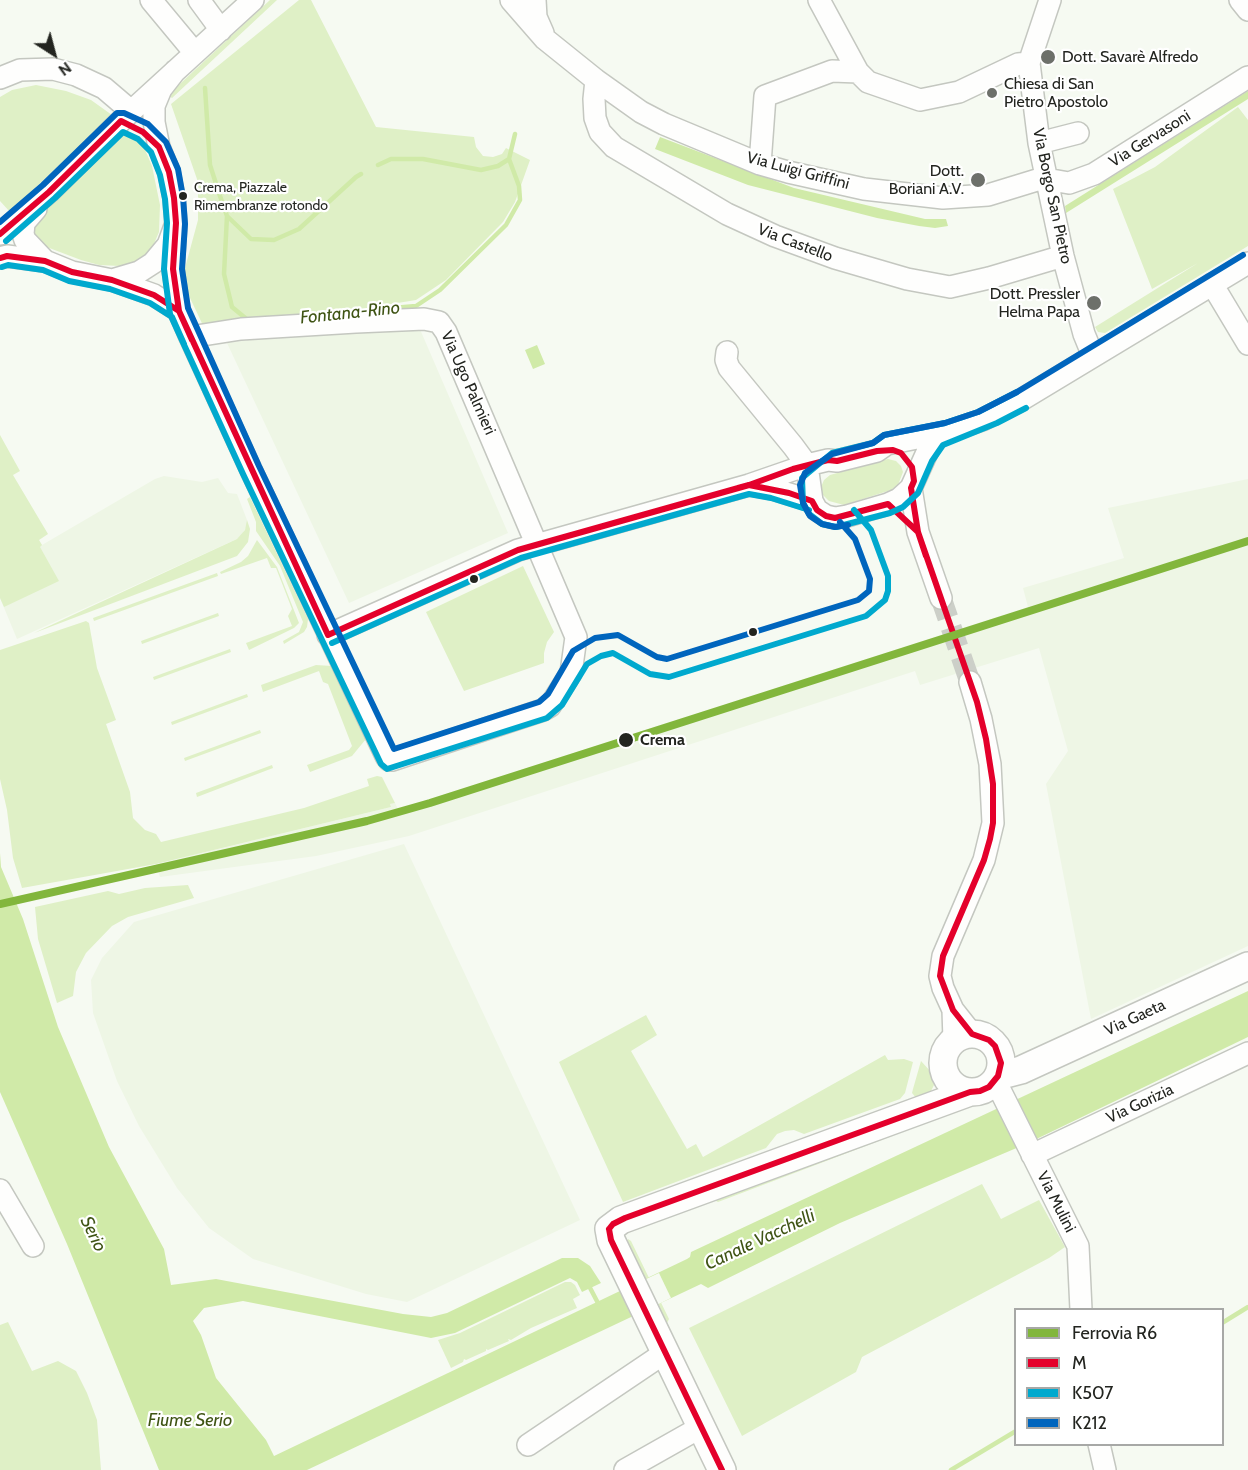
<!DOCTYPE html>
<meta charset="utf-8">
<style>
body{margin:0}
#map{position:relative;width:1248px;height:1470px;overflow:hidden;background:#f6faf2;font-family:Cabin,sans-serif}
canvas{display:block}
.legend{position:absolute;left:1014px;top:1308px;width:210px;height:138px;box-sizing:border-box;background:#fff;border:2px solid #a7a8a6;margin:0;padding:8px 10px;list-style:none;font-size:18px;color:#232520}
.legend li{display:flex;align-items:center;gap:12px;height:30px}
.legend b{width:30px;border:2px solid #a7a8a6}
.north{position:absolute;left:24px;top:24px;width:60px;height:60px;-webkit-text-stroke:4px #fff;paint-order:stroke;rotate:144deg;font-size:16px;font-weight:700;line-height:24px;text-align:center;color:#232520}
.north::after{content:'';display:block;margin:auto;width:21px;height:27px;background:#232520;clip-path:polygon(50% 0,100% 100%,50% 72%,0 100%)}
</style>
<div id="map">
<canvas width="1248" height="1470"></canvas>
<ul class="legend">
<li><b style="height:8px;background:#82b63c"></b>Ferrovia R6</li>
<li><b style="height:8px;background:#e4002b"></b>M</li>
<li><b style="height:8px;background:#00a9ce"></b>K507</li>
<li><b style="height:8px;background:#0065bd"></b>K212</li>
</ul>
<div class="north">N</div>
</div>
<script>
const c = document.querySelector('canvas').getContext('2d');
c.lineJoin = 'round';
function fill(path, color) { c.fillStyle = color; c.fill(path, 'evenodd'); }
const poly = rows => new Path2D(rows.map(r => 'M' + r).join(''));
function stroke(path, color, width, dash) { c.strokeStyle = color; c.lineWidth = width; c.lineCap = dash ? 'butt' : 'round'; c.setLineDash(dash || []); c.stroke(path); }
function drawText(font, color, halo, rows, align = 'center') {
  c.font = font + ' Cabin,sans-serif'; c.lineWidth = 4.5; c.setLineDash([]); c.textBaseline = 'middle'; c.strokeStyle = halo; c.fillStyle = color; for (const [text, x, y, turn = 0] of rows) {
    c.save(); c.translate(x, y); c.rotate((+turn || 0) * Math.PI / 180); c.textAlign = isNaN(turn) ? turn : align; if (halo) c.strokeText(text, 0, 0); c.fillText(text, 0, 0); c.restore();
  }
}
fill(poly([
 [419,327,508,533,349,603,227,343,303,332],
 [164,476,202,482,218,478,228,493,237,494,247,520,247,526,242,535,237,539,17,639,0,598,0,563,39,540,42,545,155,479],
 [1248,479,1248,946,1091,1019,1046,784,1068,751,1039,648,920,685,915,671,409,836,316,856,160,877,156,864,391,807,390,804,395,803,398,809,1028,607,1023,588,1124,558,1108,508],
 [404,844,580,1220,407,1302,366,1294,253,1259,209,1228,177,1188,139,1126,117,1081,93,1013,91,980,102,958,134,922]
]), '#eef6e5');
fill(poly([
 [270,0,277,0,172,98,168,95],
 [299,0,311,0,376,127,474,137,476,147,483,156,493,157,502,154,506,148,530,160,515,202,503,222,446,280,416,300,207,334,183,283,185,268,198,220,198,182,171,104],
 [36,85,66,91,91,100,112,115,10,212,0,201,0,97,12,90],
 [1238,107,1248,120,1248,246,1105,333,1098,332,1095,327,1198,263,1152,289,1113,189,1155,167],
 [135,134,143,145,152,166,160,205,159,232,151,251,144,258,128,265,120,266,99,265,81,260,44,246,29,228,30,225,124,135],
 [0,435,20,471,13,475,48,534,39,540,42,545,40,547,59,581,4,607,0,598],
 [888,459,896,461,901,466,903,472,898,485,891,490,844,505,829,501,823,495,821,487,824,480,830,475],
 [250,497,308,619,307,627,304,632,284,644,283,641,299,632,303,622,280,566,256,531,256,522,247,499],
 [247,520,250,529,248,542,237,556,34,633,237,539,245,530],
 [257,540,277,567,299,623,294,628,249,650,246,643,292,626,288,616,292,609,276,568,271,568,267,558,221,574,220,572,241,562,248,556],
 [523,566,554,632,547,642,544,653,544,663,464,691,426,612],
 [217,573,218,576,94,621,93,618],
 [218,613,219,616,142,644,141,641],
 [86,621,89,623,97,668,116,720,106,724,130,792,133,818,145,830,156,834,161,842,304,808,369,786,367,779,377,776,382,777,395,803,390,804,391,807,156,864,22,888,13,858,7,810,0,779,0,650],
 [230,649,231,652,154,680,153,677],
 [316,665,332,666,366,739,352,756,310,772,307,765,349,750,352,746,328,684,323,682,319,671,263,692,261,685],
 [247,694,248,697,172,725,171,722],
 [260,730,261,733,185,761,184,758],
 [272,765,273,768,197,797,196,793],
 [188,885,194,898,128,917,112,926,86,953,76,972,73,996,57,1003,38,939,35,907,108,891,119,894,145,888],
 [646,1015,657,1035,631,1051,687,1149,696,1144,703,1157,885,1055,888,1060,904,1059,913,1062,905,1093,900,1099,804,1134,794,1130,785,1131,777,1134,766,1148,623,1202,559,1062],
 [921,1061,931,1072,934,1085,928,1097,917,1099,912,1093,913,1089],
 [894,1133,892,1136,718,1202,714,1200],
 [982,1184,1001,1219,1039,1200,1065,1247,1049,1258,862,1357,856,1372,742,1436,689,1328],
 [628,1239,631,1241,669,1319,667,1323,627,1243],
 [565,1282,571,1282,575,1285,580,1295,573,1299,577,1308,531,1328,511,1340,508,1339,509,1341,488,1350,486,1349,486,1351,466,1360,464,1359,463,1362,451,1368,438,1340,460,1333],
 [8,1322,32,1371,58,1361,76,1371,87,1393,97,1420,101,1470,0,1470,0,1325]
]), '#dff0c6');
fill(poly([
 [1248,91,1248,99,1066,213,1065,206],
 [660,137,794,188,925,219,946,219,948,226,935,228,919,226,877,218,748,185,655,149],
 [537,345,545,364,533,369,525,350],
 [0,853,1,867,23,919,58,1027,109,1147,164,1249,171,1285,216,1279,403,1314,431,1317,447,1313,562,1258,578,1258,590,1266,601,1283,582,1292,577,1282,570,1278,455,1333,431,1338,243,1301,204,1308,193,1321,201,1335,216,1378,266,1440,274,1456,687,1259,690,1257,691,1252,1248,991,1248,1037,1026,1144,840,1223,708,1288,701,1284,307,1470,159,1470,67,1244,0,1092]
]), '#d0eaa8');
fill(poly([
 [659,1273,671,1298,632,1317,620,1291]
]), '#f6faf2');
stroke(poly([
 [205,88,210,165,220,196,227,216,251,239,274,240,299,229,356,177,361,174],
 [378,165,391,159,423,159,481,170,498,166,509,159,515,134],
 [227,216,224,274,232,307,249,321],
 [322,314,416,306,440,290,506,225,520,200,519,186,509,159],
 [588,1284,599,1305],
 [1222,1323,1248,1307],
 [951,1470,1016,1431]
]), '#d0eaa8', 4.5);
stroke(poly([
 [941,598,970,682]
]), '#cccfc8', 21, [21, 10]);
const minor = poly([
 [151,0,195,53],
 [199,0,221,30],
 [511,0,545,39,596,80,641,112,664,124,760,164,788,172,864,189,943,198,988,195,1037,180,1046,179,1069,183,1094,174,1248,77],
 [535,0,536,17,543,33],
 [819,0,858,72,868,82,920,100,959,92,1018,64,1029,63],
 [1050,0,1029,63,1039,143,1063,256,1084,334,1093,356],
 [1240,0,1248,10],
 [0,78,20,70,53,69,76,75,104,88,131,111],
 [596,80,594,99,595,118,600,132,614,147,727,214,775,236,835,258,907,279,950,287,989,278,1063,256],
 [1039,143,1078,133],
 [760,164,765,96,832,71,858,72],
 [36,209,24,223,23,234,25,240,45,261],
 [176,223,173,269,179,311,190,337,251,470,386,756,389,760,392,760,543,710,550,706,571,673,576,637,446,332,439,322,424,319,356,322,241,329,190,337],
 [0,234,49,192,126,116,253,0],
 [0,258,7,256,45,261,72,272,112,280,139,272,153,263,168,245,176,223,174,198,169,172,159,147,154,122,154,106,161,89,175,71],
 [112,280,154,295,179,311],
 [1212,284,1248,344],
 [727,352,726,360,729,368,793,446,807,465,812,501,817,510,826,516,835,518,847,516,888,504,899,499,911,488,929,448,937,438,946,432],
 [750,485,773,489,812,501],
 [911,488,918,532,941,598],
 [328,635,518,550,749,485,807,465,828,460,837,461,877,451,887,444,947,432,982,420,1021,400,1248,263],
 [970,682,981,719,990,764,993,823,984,860,943,956,940,976,943,988,953,1010,972,1034],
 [953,1010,954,1040],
 [995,1080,1078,1246,1081,1310],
 [1032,1155,1248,1053],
 [0,1190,33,1246],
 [1099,1444,1105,1470],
 [528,1445,666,1352],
 [625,1470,701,1427]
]);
const major = poly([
 '943 1063a29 29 0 1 1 58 0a29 29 0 1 1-58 0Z',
 [998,1076,1021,1070,1248,966],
 [722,1470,611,1240,609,1229,621,1220,970,1092]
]);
stroke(minor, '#c4c7c0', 24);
stroke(major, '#c4c7c0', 30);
stroke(minor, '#fefefd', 21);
stroke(major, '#fefefd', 27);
stroke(poly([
 [0,234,49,192,121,121,143,132,159,147,169,172,174,198,176,223,173,269,179,311,328,635],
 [0,258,7,256,45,261,72,272,112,280,154,295,179,311,192,340],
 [738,488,749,485,789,493,812,501,817,510,826,516,835,518,888,504,918,532,926,556],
 [328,635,518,550,749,485,793,469,828,460,837,461,877,451,893,450,901,453,912,467,914,481,911,488,918,532,977,702,986,739,993,784,993,823,990,839,984,860,943,956,940,976,953,1010,972,1034,989,1040,995,1046,1001,1063,998,1076,989,1087,980,1091,970,1092,625,1218,613,1224,609,1229],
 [609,1229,611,1240,722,1470]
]), '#e4002b', 6);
stroke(poly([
 [6,241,55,198,123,132,138,139,151,152,160,175,165,199,167,223,164,269,170,314,243,474,381,764,387,769,547,718,562,705,587,664,601,656,613,653,650,674,669,677,866,616,885,600,888,591,888,576,871,530,854,510],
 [2,267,8,265,43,270,69,281,110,289,150,303,172,317,184,344],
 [1017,392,978,412,945,423,884,435,873,443,832,453,802,478,803,503,809,514,822,524,836,527,890,513,903,507,918,493,932,461,943,445,997,423,1026,408],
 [332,643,521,558,713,504,749,494,771,498,809,510]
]), '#00a9ce', 6);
stroke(poly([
 [0,222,43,185,117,113,124,113,148,124,166,142,178,169,183,197,185,224,182,269,188,308,259,466,394,749,539,702,548,694,573,651,595,638,618,635,657,657,667,659,858,600,869,591,870,579,855,539,840,522],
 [848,525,835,527,822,524,810,516,803,503,800,485,805,473,832,454,873,443,884,435,945,423,978,412,1017,392,1243,255]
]), '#0065bd', 6);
stroke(poly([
 [0,904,367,821,430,803,1248,541]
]), '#82b63c', 8);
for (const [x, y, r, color] of [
 [1048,57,8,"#6d706a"],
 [992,93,6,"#6d706a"],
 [978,180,8,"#6d706a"],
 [183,196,5,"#232520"],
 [1094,303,8,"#6d706a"],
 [474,579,5,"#232520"],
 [753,632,5,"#232520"],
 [626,740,8,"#232520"]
]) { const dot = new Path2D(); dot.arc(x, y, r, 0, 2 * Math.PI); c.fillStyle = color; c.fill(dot); stroke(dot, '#fff', 2); }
drawText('14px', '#232520', '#fff', [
 ["Crema, Piazzale",194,188],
 ["Rimembranze rotondo",194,206]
], 'left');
drawText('16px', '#232520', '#fff', [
 ["Dott. Savarè Alfredo",1062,57],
 ["Chiesa di San",1004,84],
 ["Pietro Apostolo",1004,102],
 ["Dott.",964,171,"right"],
 ["Boriani A.V.",964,189,"right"],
 ["Dott. Pressler",1080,294,"right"],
 ["Helma Papa",1080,312,"right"]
], 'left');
drawText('16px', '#232520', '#fff', [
 ["Via Gervasoni",1150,139,-32],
 ["Via Luigi Griffini",798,171,15],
 ["Via Borgo San Pietro",1052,196,78],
 ["Via Castello",795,243,21],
 ["Via Ugo Palmieri",468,383,66],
 ["Via Gaeta",1135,1018,-25],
 ["Via Gorizia",1140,1104,-25],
 ["Via Mulini",1056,1202,63]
]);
drawText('bold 16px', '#232520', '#fff', [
 ["Crema",640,740]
], 'left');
drawText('italic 18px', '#3f5414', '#fff', [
 ["Fontana-Rino",350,313,-6],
 ["Serio",93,1234,64],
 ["Canale Vacchelli",760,1240,-25],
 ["Fiume Serio",190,1421]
]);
</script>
